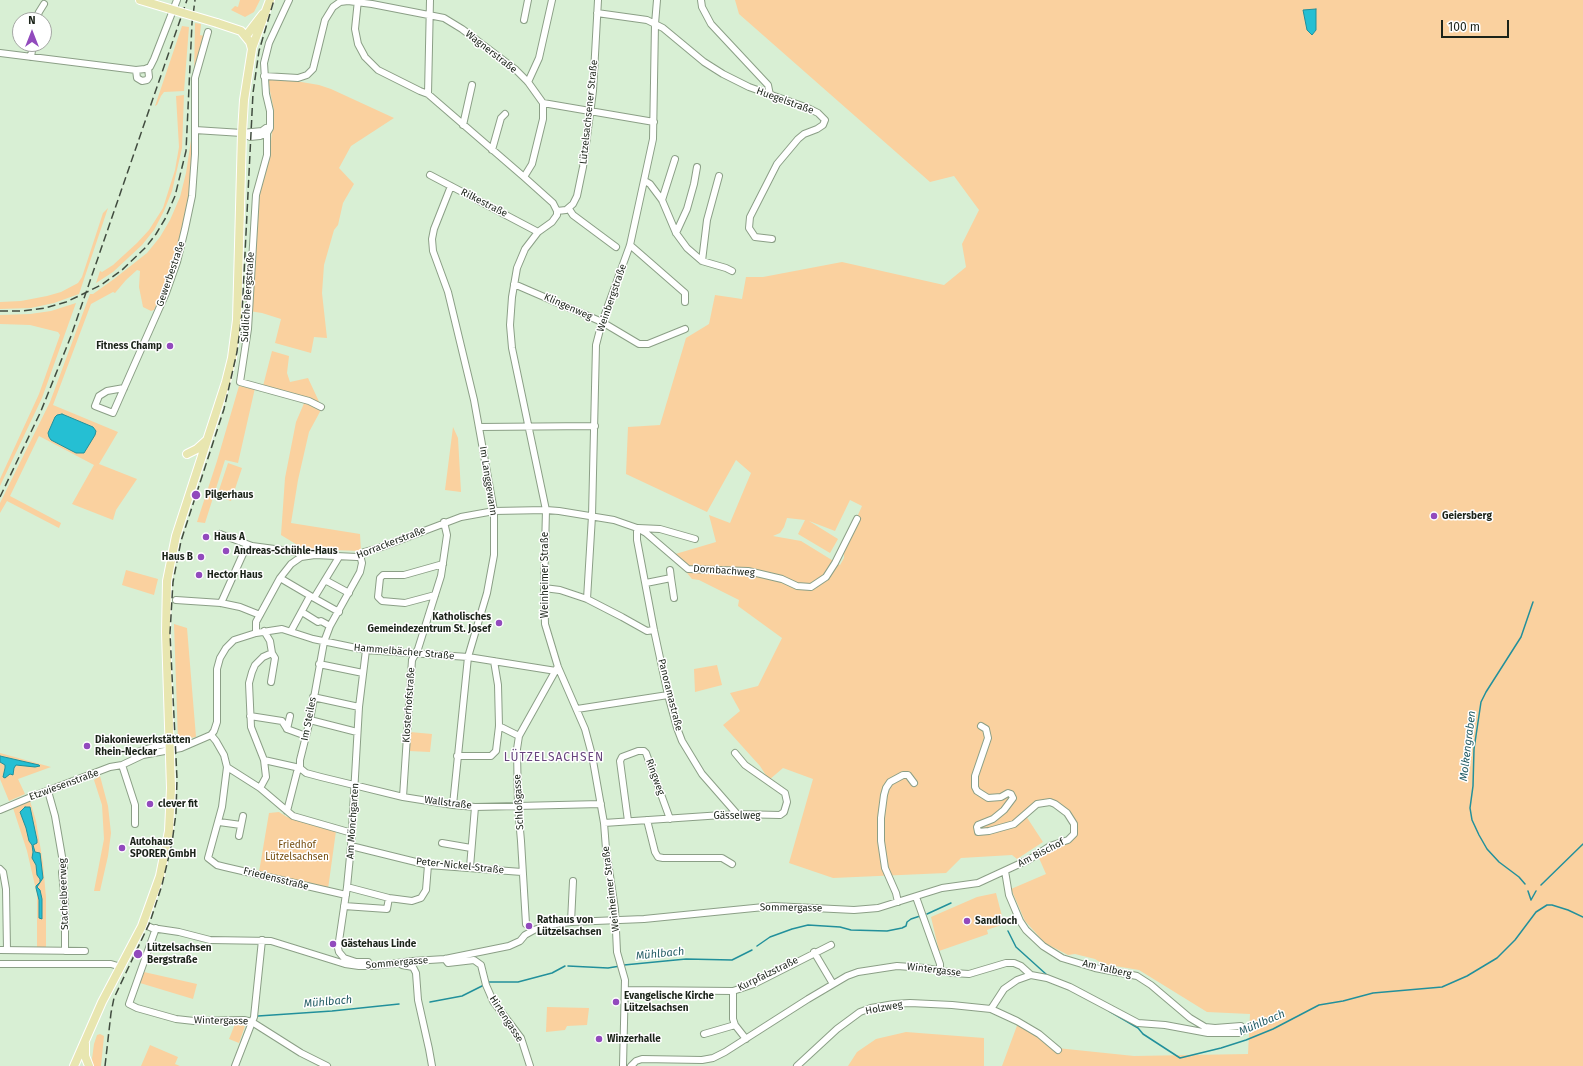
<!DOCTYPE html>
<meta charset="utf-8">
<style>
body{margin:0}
#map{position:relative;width:1583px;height:1066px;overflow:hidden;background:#d8efd4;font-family:"Fira Sans",sans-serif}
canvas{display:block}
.north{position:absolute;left:12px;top:12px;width:40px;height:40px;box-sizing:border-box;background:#fff;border:1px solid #a4a7a3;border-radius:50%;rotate:0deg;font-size:11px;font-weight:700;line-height:16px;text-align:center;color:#1b2319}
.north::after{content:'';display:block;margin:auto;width:14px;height:18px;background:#924abd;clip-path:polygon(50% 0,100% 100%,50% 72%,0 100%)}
.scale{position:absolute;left:1441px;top:20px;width:68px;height:18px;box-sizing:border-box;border:2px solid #1b2319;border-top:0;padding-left:5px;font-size:12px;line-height:14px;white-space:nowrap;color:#1b2319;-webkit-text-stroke:3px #fff;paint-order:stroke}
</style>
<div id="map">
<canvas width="1583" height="1066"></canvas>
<div class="north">N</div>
<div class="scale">100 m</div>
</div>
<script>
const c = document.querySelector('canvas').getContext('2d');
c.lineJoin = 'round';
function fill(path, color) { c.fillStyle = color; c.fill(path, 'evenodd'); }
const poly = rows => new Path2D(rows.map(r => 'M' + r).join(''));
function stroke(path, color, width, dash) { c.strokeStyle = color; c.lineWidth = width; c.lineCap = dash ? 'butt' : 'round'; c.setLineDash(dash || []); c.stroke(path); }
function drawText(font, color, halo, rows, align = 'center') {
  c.font = font + ' "Fira Sans",sans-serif'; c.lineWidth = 3; c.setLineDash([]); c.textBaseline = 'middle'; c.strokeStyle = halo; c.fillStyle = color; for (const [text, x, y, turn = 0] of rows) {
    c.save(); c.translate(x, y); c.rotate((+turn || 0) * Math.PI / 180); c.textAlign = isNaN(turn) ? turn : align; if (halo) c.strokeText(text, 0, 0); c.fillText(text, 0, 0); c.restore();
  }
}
fill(poly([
 [240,0,260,0,254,12,245,17,231,10,235,6,238,7],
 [735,0,1583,0,1583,1066,1002,1066,1018,1023,1057,1048,1134,1056,1248,1054,1250,1014,1207,1012,1139,970,1103,964,1095,959,1075,954,1068,955,1045,943,1025,921,1011,889,1046,874,1039,858,1072,838,1074,828,1064,809,1052,799,1036,808,1026,816,1043,842,1017,859,1012,855,961,858,946,873,833,878,789,863,813,779,783,768,769,780,760,766,723,725,740,711,730,693,758,686,782,638,738,606,739,600,699,580,692,579,672,555,716,542,709,515,730,523,751,473,736,460,707,512,626,474,628,427,660,425,686,338,709,324,715,295,742,299,746,277,763,277,842,262,944,285,966,267,962,244,979,210,954,176,930,182,739,14],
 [850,500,862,506,848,537,844,541,844,558,840,565,801,541,773,536,780,533,784,527,787,518,805,520,798,534,830,553,838,539,809,521,835,531],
 [195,23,201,24,200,35,204,36,194,78],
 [182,26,189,27,184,91,164,92,161,96,157,105,155,106],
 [272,77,319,85,331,89,394,118,351,146,339,168,354,184,343,203,338,225,334,230,324,265,322,293,327,338,314,337,311,353,275,343,281,319,262,313,249,311,257,201,270,152,274,111,268,81],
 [184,95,182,148,172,191,164,211,154,230,142,245,113,272,96,283,100,271,102,272,113,265,137,243,149,230,163,208,175,170,179,147,176,96],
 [192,134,194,135,189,200,176,258,168,278,154,310,151,311,143,307,139,287,140,271,137,270,126,280,115,293,113,292,91,304,53,405,118,432,99,464,137,479,116,510,113,520,72,504,94,465,39,436,10,496,61,523,59,528,7,501,0,513,0,503,50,402,90,294,93,294,114,279,147,253,160,237,170,220,180,197,186,173],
 [108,208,79,294,54,303,31,308,0,309,0,302,21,301,47,296,61,292,78,283,82,277,103,213],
 [76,303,42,398,0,486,0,479,39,394,60,335,58,332,30,325,0,324,0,315,30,314,51,311],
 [272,351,289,356,287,373,290,382,308,378,322,408,309,432,298,480,291,523,360,534,361,551,304,549,281,535,285,478,296,422,305,401,263,386],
 [239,386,255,388,238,463,225,460,205,523,197,522,217,461],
 [453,427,458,438,461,492,445,490],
 [228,463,242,468,231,501,217,496],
 [126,570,158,579,154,595,122,585],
 [174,624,187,628,196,737,178,740],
 [717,665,722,685,695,692,694,669],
 [410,732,432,734,430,752,409,751],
 [0,753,51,767,18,779,25,794,9,801,0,779],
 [100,776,108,806,111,833,108,856,100,891,94,891,104,839,102,805,94,780],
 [30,801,36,821,43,863,46,898,46,947,37,947,37,894,27,851,13,808],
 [279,812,287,817,336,831,328,889,259,872,269,813],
 [996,893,1004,924,987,930,988,934,939,951,931,917,977,897],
 [144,972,197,984,193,999,140,983],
 [547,1007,589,1008,587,1025,567,1026,565,1030,546,1032],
 [235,1024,245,1026,239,1043,229,1039],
 [906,1032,984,1038,984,1066,848,1066,857,1052,876,1039],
 [100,1034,104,1036,101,1066,93,1066,92,1059,94,1044,97,1035],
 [150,1045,178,1057,175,1064,180,1066,141,1066]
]), '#fad19f');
const water = poly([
 [1316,9,1316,30,1312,35,1307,30,1303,10,1316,9],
 [62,414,93,427,96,431,95,435,84,453,76,453,51,440,49,437,48,433,55,417,57,415,62,414],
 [0,756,39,765,40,766,35,767,16,765,14,768,13,775,10,774,5,778,3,777,5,768,5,765,0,762,0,756],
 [25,807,30,807,37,840,37,843,33,845,35,852,40,853,43,878,37,887,40,890,42,899,42,919,39,918,39,900,36,888,36,886,40,882,40,879,37,875,36,865,32,858,33,852,32,845,29,841,26,828,20,812,25,807]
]);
fill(water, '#25bfd3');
stroke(water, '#22909b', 1);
stroke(poly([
 [1525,884,1519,877,1499,862,1487,849,1479,835,1472,820,1470,808,1473,786,1474,749,1481,702,1486,692,1521,637,1533,602],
 [1541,885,1583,844],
 [1528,891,1531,900],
 [1531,900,1536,891],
 [927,914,951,903],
 [1008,931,1016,947,1047,975],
 [757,946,770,937,792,929,808,925,840,927,851,930,887,931,902,928,906,926,907,922,911,919,920,916],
 [624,965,686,959,732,960,752,950],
 [568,966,608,968,620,966],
 [489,982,518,982,552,973,565,966],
 [430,1002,462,996,484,985],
 [1109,1011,1138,1028,1143,1034,1180,1058,1221,1048,1246,1040,1273,1029,1319,1005,1343,1001,1373,993,1442,987,1467,976,1497,958,1515,940,1536,912,1547,905,1552,905,1568,910,1583,917],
 [258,1016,332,1011,399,1004]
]), '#22909b', 1.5);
const minor = poly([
 [358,0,355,29,358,44,365,57,378,70,420,91,428,94],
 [701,0,702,7,711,24,768,85,770,95],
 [597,13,647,20,663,28,704,62,723,74,749,87,808,108,818,113,825,120,823,125,817,129,804,134,798,139,777,164,750,217,749,228,755,237,772,239],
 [36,20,39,12,44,4],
 [524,20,528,0],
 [0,53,136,70,145,69,150,67,154,59,177,0],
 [31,57,33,44],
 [136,70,137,78,142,81,147,80,149,77,148,68],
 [264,76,298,78,307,75,313,69,325,20,333,7,340,2,348,1,372,4,444,18,462,29,516,70,528,82,543,103,543,119,532,164,524,177],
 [528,82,539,58,552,0],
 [428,94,524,177,553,203,557,211],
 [428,94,430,0],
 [543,103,654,122],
 [463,125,472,85],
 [265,129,267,133,267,155,256,195,248,329,240,382,309,401,321,407],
 [195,130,242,133,262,131,266,128],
 [242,133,250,137,260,136,267,133,270,128,270,111,266,94,264,63,269,43,289,0],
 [492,150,501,118,505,114],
 [430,175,538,232],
 [645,181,650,184,662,200,676,233,687,248,702,261,726,268,732,271],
 [451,186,434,229,432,239,433,251,448,292,474,400,494,511,494,555,487,593,468,657,453,805],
 [662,200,675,159],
 [569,209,573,215,616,247],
 [557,211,557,215,552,222,538,232,525,249,517,268,512,297,510,325,512,348,546,510,544,588,545,624,558,667,585,729,592,755,604,823,606,849,615,909,617,952,625,980,623,1066],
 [557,211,566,210,573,204,577,196,583,167,593,91,598,0],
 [676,233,687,209,694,184,697,167],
 [630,245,685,293,685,302],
 [702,261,707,220,719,176],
 [514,284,602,322,639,344,648,344,685,329],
 [124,388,166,293,177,262,185,229,192,196,195,154,195,78,208,32],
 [124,388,113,413,95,406,99,396,107,391,124,388],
 [479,427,595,426],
 [637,528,637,540,654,630,668,695,677,728,682,741,702,774,737,814],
 [638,528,660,529,695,539],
 [220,534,252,546,297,552,301,557],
 [670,570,671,578],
 [280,578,314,598,339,557],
 [325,580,349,593],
 [646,583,671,578,674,598],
 [544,588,560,590,587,599,622,617,647,631,654,630],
 [435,595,405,603,382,601,378,597,380,578,383,575,404,575,443,564],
 [314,598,339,612],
 [587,599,592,516,596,345,602,322,630,245,653,139,655,24,657,0],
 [176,600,221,603,240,607,260,615],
 [221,603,247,545],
 [302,612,318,622,321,621,330,626],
 [291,631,310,596],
 [256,633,256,622,280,578,291,564,301,557,315,555,357,557,364,552,379,548,461,517,494,511,546,510,559,511,614,520,637,528,646,533,688,569,748,571,782,579,797,586,811,587,826,577,835,563,857,519],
 [366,650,359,707,351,846,347,887,338,948,339,952,344,958,356,962,368,962],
 [319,664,363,673],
 [271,682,275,658,272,653],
 [313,697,359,707],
 [577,709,668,695],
 [250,716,282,721,287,729,306,736],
 [310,720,357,732],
 [499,726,519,736],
 [287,729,290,716],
 [211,735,216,741,224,755,227,767,222,807,208,858,217,865,225,867,346,895],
 [134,755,140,751,160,745,191,743],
 [457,756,491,756,496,751,499,726,498,685,494,661],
 [264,760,300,768,306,773,321,777,403,797,453,805,475,807,601,804],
 [122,765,135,805,135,824],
 [227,767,260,788,293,816,352,833],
 [260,788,266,777,264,760,251,727,249,683,252,672,255,665,263,657,272,653,270,641,264,631],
 [48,791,55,816,64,868,62,872,65,903,65,951],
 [403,797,412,660,418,649,441,576,447,535,444,522],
 [0,810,31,797,110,767,122,765,143,755,181,748,211,735,214,731,217,722,217,669,220,658,226,648,234,640,256,633,282,629,313,639,366,650,468,657,556,671],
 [287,811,297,772,300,768,300,760,310,720,324,642,330,626,360,572,362,563,360,555],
 [647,820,655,852,658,857,663,858,722,858,732,864],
 [628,821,620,761,622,757,638,751,644,751,646,753,670,819],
 [219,822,241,825],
 [604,823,737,814,780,815,784,812,787,802,785,793,745,765,735,753],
 [239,836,243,816],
 [442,843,471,848],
 [351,846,428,865,522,872],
 [470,867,475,807],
 [0,869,3,872,6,889,7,950],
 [347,887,389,898,412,901,421,898,426,890,428,865],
 [916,897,940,964,940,971],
 [898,902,896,893,885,868,881,841,881,818,884,795,886,788,890,782,903,775,908,775,914,783],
 [344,906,387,909,389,898],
 [571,922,573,881],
 [143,924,152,928,179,932,210,940,271,941,345,964,359,966,373,966,413,961,445,959,509,946,520,941,525,935,534,930,548,925,571,922,644,919,774,906,854,910,878,908,942,888,978,883,1030,859,1050,846,1068,840,1074,834,1074,824,1067,813,1055,804,1050,802,1037,804,1014,824,989,831,978,832,977,827,978,825,993,819,1004,810,1013,798,1011,794,1008,793,1001,797,988,798,977,791,975,787,975,776,988,738,986,729,981,726],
 [526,924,521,841,518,807,517,749,519,736,557,668],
 [156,928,129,1004,137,1008,176,1019,194,1021,244,1020,252,1022,301,1053,327,1066],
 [0,950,85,951],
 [814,952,833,984],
 [445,959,448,963,474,960,481,965,486,985,493,1001,521,1038,530,1066],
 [400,963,402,965,413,967,416,973,418,1000,429,1049,432,1066],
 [0,964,111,964,121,967],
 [626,990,733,991,754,984,831,945],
 [733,991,733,1019,735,1025,746,1039],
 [991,1009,1004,989,1017,980,1031,975],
 [704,1034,735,1025],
 [235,1066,254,1017,262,940],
 [631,1066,636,1061,642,1059,702,1060,713,1058,725,1052,808,999,847,976,858,972,897,966,925,968,953,973,969,974,1006,963,1014,963,1021,966,1031,975,1047,978,1070,987,1138,1023,1165,1025,1208,1033,1239,1033,1245,1030,1241,1026,1215,1028,1205,1027,1190,1018,1151,985,1137,976,1095,968,1062,958,1043,946,1026,930,1020,921,1009,895,1005,871],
 [797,1066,837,1029,860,1012,871,1008,894,1004,910,1003,952,1005,991,1009,1017,1021,1039,1034,1058,1050]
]);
const major = poly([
 [140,0,170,9],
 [246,36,263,14],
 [252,48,270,0],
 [187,454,197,449,207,440],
 [85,1044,85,1056,89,1066],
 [74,1066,102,1002,142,926,160,876,169,831,171,788,166,632,167,581,176,536,226,382,232,358,237,320,242,133,244,100,252,49,250,42,241,31,217,23]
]);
stroke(minor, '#8b9f86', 8);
stroke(major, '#fff', 10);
stroke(minor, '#fff', 6);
stroke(major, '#e8e6b0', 8);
stroke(poly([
 [0,311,23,311,45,308,66,302,85,293,101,285,122,270,146,247,156,234,165,219,175,196,186,151,192,23,195,0],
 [0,497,41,411,71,336,187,0],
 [105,1066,111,1013,114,998,150,922,162,885,172,843,176,813,177,779,170,633,173,582,181,541,224,409,237,352,242,314,253,93,259,51,274,0]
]), '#414c3f', 1.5, [8, 4]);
const majorBridge = poly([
 [170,9,217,23]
]);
stroke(majorBridge, '#fff', 10, []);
stroke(majorBridge, '#e8e6b0', 8);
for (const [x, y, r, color] of [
 [170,346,4,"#924abd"],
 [196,495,5,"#924abd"],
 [1434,516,4,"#924abd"],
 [206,537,4,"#924abd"],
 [226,551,4,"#924abd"],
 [201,557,4,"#924abd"],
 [199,575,4,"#924abd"],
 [499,623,4,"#924abd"],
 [87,746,4,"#924abd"],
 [150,804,4,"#924abd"],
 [122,848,4,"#924abd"],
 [967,921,4,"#924abd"],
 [529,926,4,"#924abd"],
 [333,944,4,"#924abd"],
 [138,954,5,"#924abd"],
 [616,1002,4,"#924abd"],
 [599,1039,4,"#924abd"]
]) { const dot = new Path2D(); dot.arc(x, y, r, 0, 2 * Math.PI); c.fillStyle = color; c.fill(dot); stroke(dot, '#fff', 1.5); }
drawText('10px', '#1b2319', '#fff', [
 ["Wagnerstraße",491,52,38],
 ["Huegelstraße",785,101,20],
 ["Lützelsachsener Straße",589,112,-84],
 ["Rilkestraße",484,203,27],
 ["Gewerbestraße",171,274,-71],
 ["Südliche Bergstraße",248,297,-86],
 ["Weinbergstraße",612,298,-71],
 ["Klingenweg",568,307,24],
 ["Im Langgewann",488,481,81],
 ["Horrackerstraße",391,543,-21],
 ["Dornbachweg",724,571,4],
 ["Weinheimer Straße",545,575,-90],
 ["Hammelbächer Straße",404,652,5],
 ["Panoramastraße",670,695,76],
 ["Klosterhofstraße",409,705,-86],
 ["Im Steiles",309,719,-79],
 ["Ringweg",655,777,70],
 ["Etzwiesenstraße",64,785,-20],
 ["Schloßgasse",519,802,-93],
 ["Wallstraße",448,803,7],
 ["Gässelweg",737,816],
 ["Am Mönchgarten",353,821,-86],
 ["Am Bischof",1041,853,-27],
 ["Peter-Nickel-Straße",460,866,6],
 ["Friedensstraße",276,879,14],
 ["Weinheimer Straße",611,889,-97],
 ["Stachelbeerweg",64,894,-92],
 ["Sommergasse",791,908,1],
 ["Sommergasse",397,963,-5],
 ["Am Talberg",1107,969,13],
 ["Wintergasse",934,970,7],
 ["Kurpfalzstraße",768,974,-26],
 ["Holzweg",884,1008,-11],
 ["Hirtengasse",506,1019,57],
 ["Wintergasse",221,1021,1]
]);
drawText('bold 10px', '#1b2319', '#fff', [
 ["Fitness Champ",162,346,"right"],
 ["Pilgerhaus",205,495],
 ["Geiersberg",1442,516],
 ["Haus A",214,537],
 ["Andreas-Schühle-Haus",234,551],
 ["Haus B",193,557,"right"],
 ["Hector Haus",207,575],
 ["Katholisches",491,617,"right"],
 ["Gemeindezentrum St. Josef",491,629,"right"],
 ["Diakoniewerkstätten",95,740],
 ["Rhein-Neckar",95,752],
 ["clever fit",158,804],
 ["Autohaus",130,842],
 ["SPORER GmbH",130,854],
 ["Rathaus von",537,920],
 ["Lützelsachsen",537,932],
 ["Sandloch",975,921],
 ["Gästehaus Linde",341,944],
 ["Lützelsachsen",147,948],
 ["Bergstraße",147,960],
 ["Evangelische Kirche",624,996],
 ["Lützelsachsen",624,1008],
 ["Winzerhalle",607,1039]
], 'left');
drawText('10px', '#744c0d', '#fff', [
 ["Friedhof",297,845],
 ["Lützelsachsen",297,857]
]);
drawText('italic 11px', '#235c64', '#fff', [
 ["Molkengraben",1468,746,-83],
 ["Mühlbach",660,954,-6],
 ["Mühlbach",328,1002,-5],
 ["Mühlbach",1262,1023,-23]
]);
c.letterSpacing = '1px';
drawText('12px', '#67447e', '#fff', [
 ["LÜTZELSACHSEN",554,758]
]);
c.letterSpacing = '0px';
</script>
